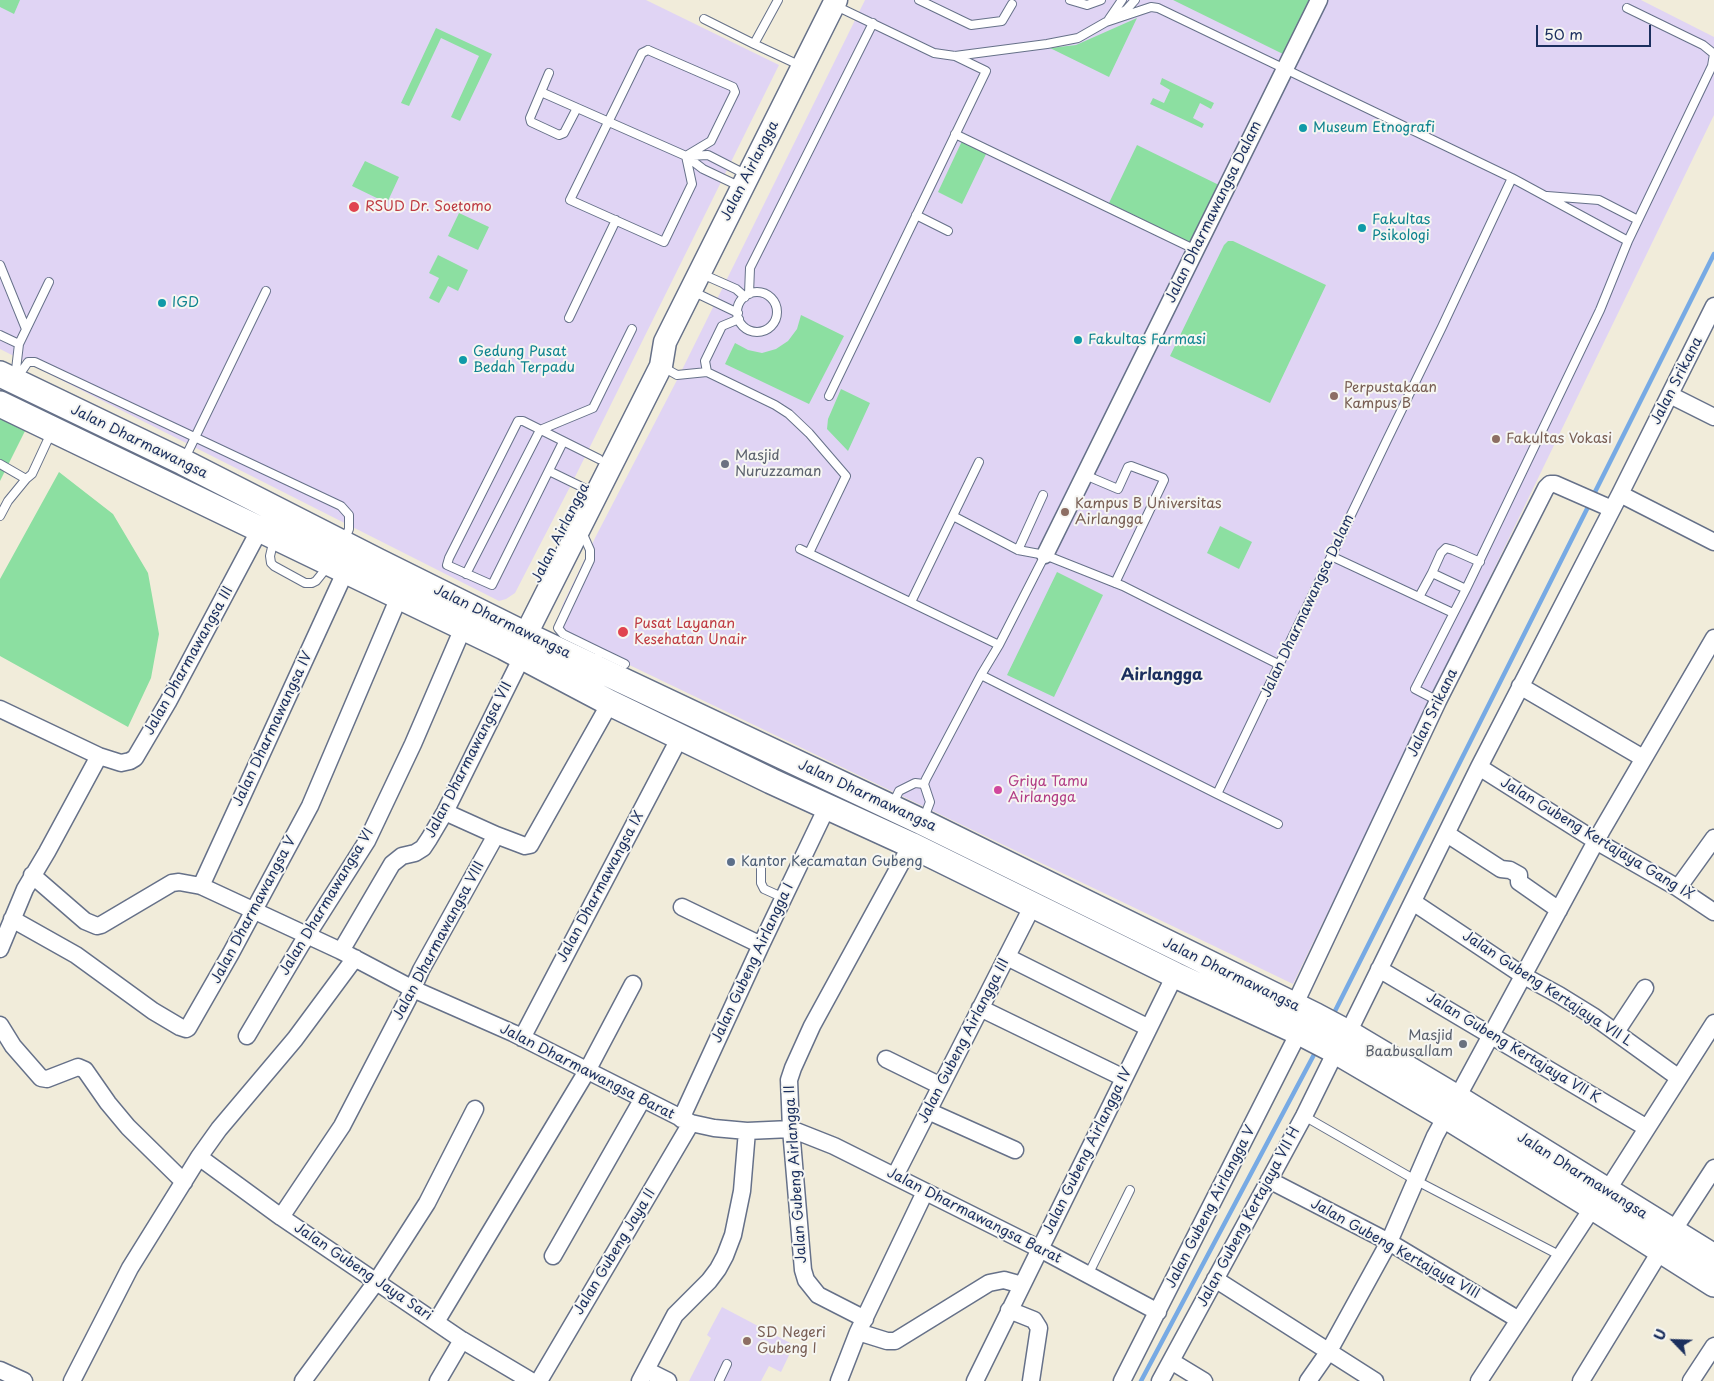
<!DOCTYPE html>
<style>
body{margin:0}
#map{position:relative;width:1714px;height:1381px;overflow:hidden;background:#f1ecda;font-family:"Playpen Sans",sans-serif}
canvas{display:block}
.north{position:absolute;left:1649px;top:1316px;width:50px;height:50px;-webkit-text-stroke:4px #f6f6f2;paint-order:stroke;rotate:294deg;font-size:14px;font-weight:700;line-height:20px;text-align:center;color:#1b2f5e}
.north::after{content:'';display:block;margin:auto;width:18px;height:22px;background:#1b2f5e;clip-path:polygon(50% 0,100% 100%,50% 72%,0 100%)}
.scale{position:absolute;left:1536px;top:25px;width:115px;height:22px;box-sizing:border-box;border:2px solid #1b2f5e;border-top:0;padding-left:6px;font-size:15px;line-height:18px;white-space:nowrap;color:#1b2f5e;-webkit-text-stroke:4px #f6f6f2;paint-order:stroke}
</style>
<div id="map">
<canvas width="1714" height="1381"></canvas>
<div class="north">U</div>
<div class="scale">50 m</div>
</div>
<script>
const c = document.querySelector('canvas').getContext('2d');
c.lineJoin = 'round';
function fill(path, color) { c.fillStyle = color; c.fill(path, 'evenodd'); }
const poly = rows => new Path2D(rows.map(r => 'M' + r).join(''));
function stroke(path, color, width, dash) { c.strokeStyle = color; c.lineWidth = width; c.lineCap = dash ? 'butt' : 'round'; c.setLineDash(dash || []); c.stroke(path); }
function drawText(font, color, halo, rows, align = 'center') {
  c.font = font + ' "Playpen Sans",sans-serif'; c.lineWidth = 4; c.setLineDash([]); c.textBaseline = 'middle'; c.strokeStyle = halo; c.fillStyle = color; for (const [text, x, y, turn = 0] of rows) {
    c.save(); c.translate(x, y); c.rotate((+turn || 0) * Math.PI / 180); c.textAlign = isNaN(turn) ? turn : align; if (halo) c.strokeText(text, 0, 0); c.fillText(text, 0, 0); c.restore();
  }
}
fill(poly([
 [0,0,646,0,779,65,573,481,515,593,506,599,499,601,0,349],
 [865,0,1641,0,1714,37,1714,115,1293,984,569,636,557,621,563,604,596,536,676,382],
 [722,1307,794,1345,781,1372,769,1366,761,1381,689,1381,711,1338,707,1335]
]), '#e0d4f4');
fill(poly([
 [0,0,20,0,14,14,0,7],
 [1173,0,1313,0,1285,55],
 [1137,18,1109,77,1050,48,1076,45],
 [436,28,492,54,460,121,451,117,479,56,441,38,409,106,401,103],
 [1162,78,1214,103,1211,109,1200,103,1193,118,1204,124,1202,128,1150,104,1153,98,1164,103,1170,90,1160,84],
 [962,141,987,152,962,204,938,192],
 [1137,145,1219,185,1191,243,1109,203],
 [365,161,399,177,387,203,352,186],
 [459,213,489,227,478,250,448,236],
 [1228,241,1233,241,1326,285,1270,403,1170,356,1224,245],
 [438,255,468,270,458,291,448,286,439,303,429,298,439,278,429,273],
 [801,315,844,336,809,404,725,364,735,343,748,350,762,353,776,349,788,341,797,329],
 [841,389,870,403,848,451,827,429,828,419],
 [0,418,25,431,0,481],
 [59,472,113,514,148,573,159,634,151,678,128,727,0,656,0,579],
 [1220,526,1252,542,1239,569,1207,553],
 [1057,572,1103,595,1054,697,1007,675]
]), '#8cdfa1');
stroke(poly([
 [1593,496,1714,254],
 [1332,1017,1590,503],
 [1141,1381,1317,1049]
]), '#77aae4', 4.5);
const lane = poly([
 [778,0,754,44,801,66],
 [919,0,971,25,1002,21,1012,4],
 [1070,0,1087,5,1101,0],
 [836,6,934,53,955,56,1047,44,1078,38,1106,22,1151,7,1158,8,1512,178,1628,241],
 [1627,8,1703,45,1714,54],
 [1116,16,1127,9,1135,0],
 [704,19,754,44],
 [1109,19,1122,0],
 [648,50,733,87,735,92,711,141,686,156,692,184,664,242,570,200,642,53,648,50],
 [549,73,541,92,686,156,703,169,741,187],
 [541,92,530,118,531,122,559,135,564,133,577,108],
 [955,134,1196,250],
 [688,156,708,155,747,175],
 [1547,196,1599,200,1638,220],
 [916,215,948,231],
 [0,265,26,329],
 [702,274,736,289,745,297],
 [692,291,738,313],
 '737 312a20 20 0 1 1 40 0a20 20 0 1 1-40 0Z',
 [749,294,750,268,873,23],
 [569,318,616,220],
 [0,335,19,344],
 [663,367,677,375,707,372,775,405,789,414,809,433,846,476,809,553],
 [707,372,705,361,722,326,739,319],
 [15,378,19,344,49,282],
 [17,378,28,362,35,362,341,506,349,515,349,529,344,541],
 [829,396,986,71,955,56],
 [563,442,492,585,447,565,449,558,518,421,523,421,599,459],
 [185,458,266,291],
 [0,464,26,479,8,501,0,516],
 [549,471,584,488],
 [1085,475,1118,489,1128,467,1131,466,1163,478,1164,480,1115,583],
 [26,479,32,474,51,433],
 [953,516,1018,550,1045,555,1123,586,1280,665],
 [582,532,590,550,590,560,558,628,563,634,600,652,595,663],
 [274,539,270,556,271,563,274,566,305,583,312,583,316,581,329,565],
 [800,549,999,645],
 [1018,550,1043,495],
 [1331,556,1453,613],
 [466,574,540,430,593,408,632,329],
 [1466,589,1600,310,1628,241,1712,66,1714,54],
 [1419,597,1432,573],
 [911,602,979,462],
 [600,652,625,664],
 [981,675,1217,794,1386,442,1442,327,1512,178],
 [1438,701,1415,689,1466,589,1432,573,1441,553,1446,548,1453,550,1480,562],
 [1217,794,1278,824],
 [892,806,899,791,915,783,924,784],
 [924,818,930,802,924,784,926,779,981,675,999,645,1045,555],
 [761,868,761,883,764,889,784,898],
 [1304,1116,1417,1181,1561,1256],
 [1088,1275,1130,1190],
 [719,1381,727,1364]
]);
const street = poly([
 [1670,395,1714,417],
 [1620,494,1714,542],
 [1045,555,1319,0],
 [1520,686,1643,758],
 [0,709,99,756,121,763,130,761,135,758,168,702,260,529],
 [1479,767,1596,841,1678,888,1714,912],
 [445,812,496,835],
 [1447,834,1501,869,1510,870,1519,875,1519,882,1559,910],
 [32,875,85,921,97,926,101,925,172,883,179,882,201,886,341,951,413,989,513,1033,691,1123,714,1128,747,1131,791,1129,834,1146,1040,1249,1158,1312],
 [201,886,341,581,347,572],
 [1678,888,1714,838],
 [1413,902,1524,976,1559,995,1593,1016,1679,1078],
 [682,907,761,945],
 [12,919,76,955,153,1011,180,1027,186,1029,188,1028,231,953,310,806,399,597],
 [0,949,25,889,47,852,99,756],
 [341,951,392,864,402,856,415,853,423,848,429,839,445,812,522,657],
 [1007,957,1149,1028],
 [1379,969,1647,1128],
 [1294,1006,1438,701,1546,488,1550,484,1555,484,1612,509],
 [980,1008,1124,1078],
 [0,1025,13,1046,41,1078,47,1079,78,1067,85,1070,108,1103,128,1127,184,1182],
 [1616,1032,1645,988],
 [1348,1033,1479,767,1620,494,1714,306],
 [247,1036,301,945,367,841,413,744,463,628],
 [522,1038,680,737],
 [886,1059,941,1086],
 [1457,1098,1602,830,1714,638],
 [928,1111,1015,1150],
 [681,1119,761,945,827,807],
 [199,1157,281,1217,462,1340,531,1381],
 [895,1176,1033,905],
 [1269,1180,1389,1242,1519,1320],
 [1607,1191,1714,1023],
 [281,1217,342,1126,408,999,421,970,496,835,525,846,530,845,610,703],
 [1673,1231,1714,1168],
 [553,1256,642,1100],
 [1215,1279,1375,1381],
 [1009,1310,1034,1320,1039,1328,1031,1381],
 [865,1319,818,1295,806,1280,803,1270,791,1129,789,1080,793,1068,812,1026,911,845],
 [436,1322,587,1071,633,984],
 [858,1332,887,1341,895,1341,989,1283,1004,1280,1022,1285],
 [1171,1361,1204,1381],
 [0,1370,24,1381],
 [646,1370,668,1381],
 [72,1381,130,1268,199,1157,219,1129,295,1039,355,958],
 [303,1381,376,1282,402,1242,427,1203,475,1109],
 [438,1381,462,1340],
 [539,1381,691,1123],
 [640,1381,675,1315,709,1281,718,1269,725,1256,733,1235,742,1191,747,1131],
 [839,1381,858,1332,925,1192],
 [975,1381,1175,975],
 [1122,1381,1299,1032],
 [1160,1381,1304,1116,1336,1051],
 [1308,1381,1329,1351,1389,1242,1435,1136,1446,1116],
 [1479,1381,1593,1207],
 [1581,1381,1661,1250],
 [1691,1381,1714,1346]
]);
const secondary = poly([
 [518,650,661,366,665,342,836,0]
]);
const primary = poly([
 [0,374,183,462,377,561,526,635,922,822,1316,1016,1348,1033,1457,1098,1714,1257],
 [0,404,504,647,610,703,771,781,911,845,1175,975,1305,1035,1332,1049,1446,1116,1593,1207,1714,1284]
]);
stroke(lane, '#667189', 10);
stroke(street, '#667189', 19);
stroke(secondary, '#667189', 25);
stroke(primary, '#667189', 28);
stroke(lane, '#fff', 8);
stroke(street, '#fff', 16);
stroke(secondary, '#fff', 22);
stroke(primary, '#fff', 25);
for (const [x, y, r, color] of [
 [1303,128,5,"#0f9aa8"],
 [354,207,6,"#e0444e"],
 [1362,228,5,"#0f9aa8"],
 [162,303,5,"#0f9aa8"],
 [1078,340,5,"#0f9aa8"],
 [463,360,5,"#0f9aa8"],
 [1334,396,5,"#8d6e63"],
 [1496,439,5,"#8d6e63"],
 [725,464,5,"#6b7280"],
 [1065,512,5,"#8d6e63"],
 [623,632,6,"#e0444e"],
 [998,790,5,"#d1479c"],
 [731,862,5,"#5c6f8a"],
 [1463,1044,5,"#6b7280"],
 [747,1341,5,"#8d6e63"]
]) { const dot = new Path2D(); dot.arc(x, y, r, 0, 2 * Math.PI); c.fillStyle = color; c.fill(dot); stroke(dot, '#f6f6f2', 2); }
drawText('14px', '#0d838f', '#f6f6f2', [
 ["Museum Etnografi",1313,128],
 ["Fakultas",1372,220],
 ["Psikologi",1372,236],
 ["IGD",172,303],
 ["Fakultas Farmasi",1088,340],
 ["Gedung Pusat",473,352],
 ["Bedah Terpadu",473,368]
], 'left');
drawText('14px', '#1b2f5e', '#f6f6f2', [
 ["Jalan Airlangga",750,171,-63],
 ["Jalan Dharmawangsa Dalam",1214,212,-64],
 ["Jalan Srikana",1677,381,-63],
 ["Jalan Dharmawangsa",139,442,26],
 ["Jalan Airlangga",561,533,-63],
 ["Jalan Dharmawangsa Dalam",1308,606,-65],
 ["Jalan Dharmawangsa",502,622,26],
 ["Jalan Dharmawangsa III",189,661,-61],
 ["Jalan Srikana",1433,713,-64],
 ["Jalan Dharmawangsa IV",273,729,-65],
 ["Jalan Dharmawangsa VII",469,760,-63],
 ["Jalan Dharmawangsa",867,796,25],
 ["Jalan Gubeng Kertajaya Gang IX",1597,839,31],
 ["Jalan Dharmawangsa IX",601,887,-62],
 ["Jalan Dharmawangsa VI",327,902,-59],
 ["Jalan Dharmawangsa V",254,910,-62],
 ["Jalan Dharmawangsa VIII",439,941,-62],
 ["Jalan Gubeng Airlangga I",753,963,-65],
 ["Jalan Dharmawangsa",1231,975,26],
 ["Jalan Gubeng Kertajaya VII L",1547,989,33],
 ["Jalan Gubeng Airlangga III",964,1041,-63],
 ["Jalan Gubeng Kertajaya VII K",1513,1048,31],
 ["Jalan Dharmawangsa Barat",587,1072,27],
 ["Jalan Gubeng Airlangga IV",1088,1151,-64],
 ["Jalan Gubeng Airlangga II",796,1174,-94],
 ["Jalan Dharmawangsa",1582,1176,32],
 ["Jalan Gubeng Airlangga V",1211,1207,-63],
 ["Jalan Dharmawangsa Barat",974,1216,27],
 ["Jalan Gubeng Kertajaya VII H",1249,1217,-62],
 ["Jalan Gubeng Kertajaya VIII",1395,1249,29],
 ["Jalan Gubeng Jaya II",615,1252,-59],
 ["Jalan Gubeng Jaya Sari",363,1272,34]
]);
drawText('14px', '#be3a42', '#f6f6f2', [
 ["RSUD Dr. Soetomo",365,207],
 ["Pusat Layanan",634,624],
 ["Kesehatan Unair",634,640]
], 'left');
drawText('14px', '#785e54', '#f6f6f2', [
 ["Perpustakaan",1344,388],
 ["Kampus B",1344,404],
 ["Fakultas Vokasi",1506,439],
 ["Kampus B Universitas",1075,504],
 ["Airlangga",1075,520],
 ["SD Negeri",757,1333],
 ["Gubeng I",757,1349]
], 'left');
drawText('14px', '#5b616d', '#f6f6f2', [
 ["Masjid",735,456],
 ["Nuruzzaman",735,472],
 ["Masjid",1453,1036,"right"],
 ["Baabusallam",1453,1052,"right"]
], 'left');
drawText('14px', '#b23c85', '#f6f6f2', [
 ["Griya Tamu",1008,782],
 ["Airlangga",1008,798]
], 'left');
drawText('14px', '#4e5e75', '#f6f6f2', [
 ["Kantor Kecamatan Gubeng",741,862]
], 'left');
drawText('bold 16px', '#1b2f5e', '#f6f6f2', [
 ["Airlangga",1162,676]
]);
</script>
